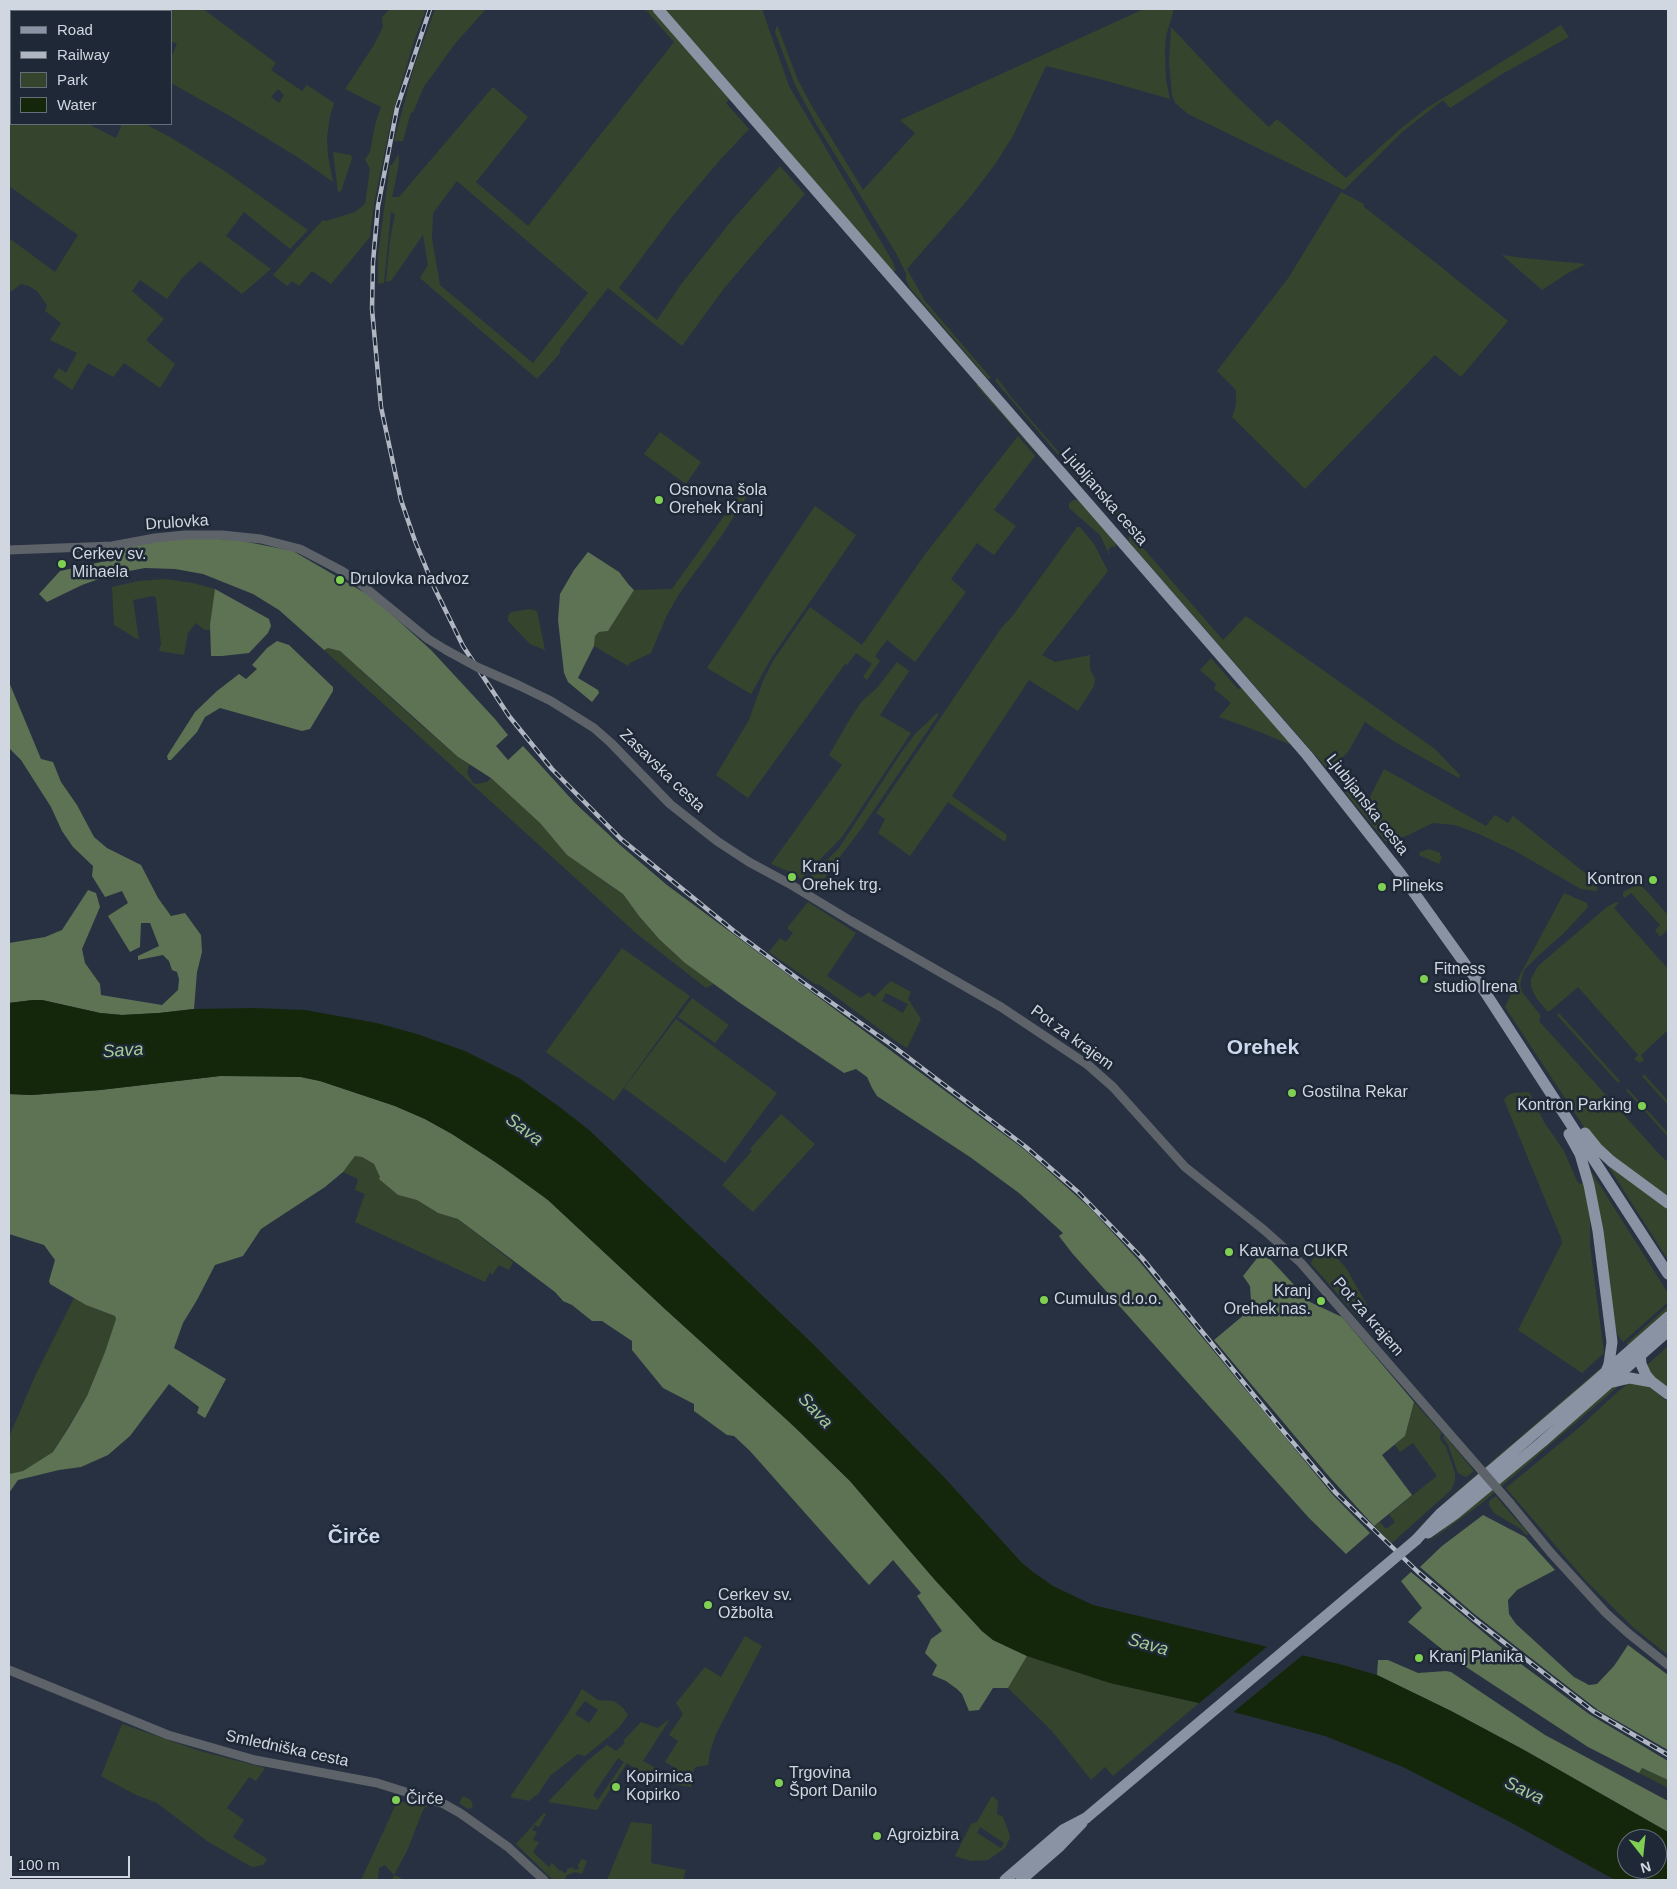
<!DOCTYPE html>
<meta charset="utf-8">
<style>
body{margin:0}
#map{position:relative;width:1677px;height:1889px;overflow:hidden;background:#283141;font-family:Helvetica,sans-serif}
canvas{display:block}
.frame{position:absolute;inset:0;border:10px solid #d1d7e1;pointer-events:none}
.legend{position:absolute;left:10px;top:10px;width:162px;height:115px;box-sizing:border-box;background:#1e2836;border:1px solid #666e7a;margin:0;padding:6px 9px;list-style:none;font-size:15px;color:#d1d7e1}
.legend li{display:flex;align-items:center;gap:10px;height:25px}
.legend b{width:25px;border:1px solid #666e7a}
.north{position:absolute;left:1617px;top:1829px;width:50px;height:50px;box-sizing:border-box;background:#1e2836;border:1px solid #666e7a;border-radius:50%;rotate:164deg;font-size:14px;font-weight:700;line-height:20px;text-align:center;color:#d1d7e1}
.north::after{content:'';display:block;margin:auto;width:18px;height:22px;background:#7fd052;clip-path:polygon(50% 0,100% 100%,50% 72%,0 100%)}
.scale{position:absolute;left:10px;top:1856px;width:120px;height:22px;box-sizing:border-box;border:2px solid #d1d7e1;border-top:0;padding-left:6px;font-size:15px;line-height:18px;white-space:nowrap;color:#d1d7e1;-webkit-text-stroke:4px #1e2836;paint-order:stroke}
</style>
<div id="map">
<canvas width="1677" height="1889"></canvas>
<div class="frame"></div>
<ul class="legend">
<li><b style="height:6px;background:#8993a3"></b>Road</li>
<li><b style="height:6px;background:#b0b7c2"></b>Railway</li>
<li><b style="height:14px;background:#35452d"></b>Park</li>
<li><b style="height:14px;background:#15270b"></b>Water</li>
</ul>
<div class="north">N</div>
<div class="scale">100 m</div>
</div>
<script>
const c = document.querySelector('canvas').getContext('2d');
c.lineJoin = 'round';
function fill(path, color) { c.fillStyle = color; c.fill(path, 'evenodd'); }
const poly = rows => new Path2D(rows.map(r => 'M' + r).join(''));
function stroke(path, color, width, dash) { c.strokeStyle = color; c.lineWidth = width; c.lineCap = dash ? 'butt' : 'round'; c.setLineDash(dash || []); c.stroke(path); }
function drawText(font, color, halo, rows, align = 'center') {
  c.font = font + ' Helvetica,sans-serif'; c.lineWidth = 5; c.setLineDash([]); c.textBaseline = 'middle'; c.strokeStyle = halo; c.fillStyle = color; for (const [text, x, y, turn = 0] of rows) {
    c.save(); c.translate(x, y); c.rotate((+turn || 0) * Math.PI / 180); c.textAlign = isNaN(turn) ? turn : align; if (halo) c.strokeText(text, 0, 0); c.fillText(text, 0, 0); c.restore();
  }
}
fill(poly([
 [9,9,63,9,68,11,11,11,11,37,9,36],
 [114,9,203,9,276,63,271,70,302,91,307,85,334,103,330,116,327,137,328,156,333,182,299,158,230,116,171,83,171,58,177,44,171,41,171,11,119,11],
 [278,89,284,95,279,103,271,97],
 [390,9,426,9,414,41,393,112,374,204,370,237,331,284,312,271,299,286,292,281,287,286,273,275,296,249,323,220,326,221,355,212,365,204,370,169,365,159,370,152,375,125,381,107,345,89,374,45,383,27,382,17],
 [435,9,486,9,454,45,423,88,413,113,411,112,403,141,394,141,414,67],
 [645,9,651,9,730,98,726,103,749,129,720,160,675,213,619,288,657,320,682,283,733,219,780,166,805,194,725,287,682,346,608,288,560,349,560,353,537,379,420,278,428,265,423,235,391,281,386,282,390,240,395,214,391,212,384,283,378,284,378,255,390,165,392,165,398,155,399,156,398,169,392,197,399,197,493,87,528,117,476,182,528,226,674,42],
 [457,181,588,293,533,363,440,285,432,239,433,213],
 [665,9,762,9,789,86,893,262,896,271,892,270],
 [1144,9,1174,9,1166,36,1165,52,1166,80,1170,99,1107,81,1046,66,1014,134,996,163,971,196,907,269,925,301,991,378,988,379,910,288,906,280,906,273,896,253,818,127,795,85,775,32,777,25,797,78,810,103,863,190,915,133,900,120],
 [1561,25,1569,37,1502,74,1450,108,1443,100,1402,132,1344,190,1188,114,1175,103,1172,95,1169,62,1171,27,1232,92,1269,127,1277,119,1346,178,1399,130,1427,108],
 [9,84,11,85,11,124,88,124,116,138,122,124,145,124,170,137,223,170,308,230,290,249,244,212,226,236,271,269,242,294,200,261,183,277,167,299,140,280,132,291,164,319,146,340,175,364,160,388,124,363,113,377,88,363,72,390,53,377,59,368,66,373,77,353,50,340,61,323,45,311,47,305,37,291,29,286,21,284,9,293,9,238,55,272,78,235,9,186],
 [333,152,351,155,352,159,341,191,338,192],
 [1341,192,1364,204,1364,207,1440,266,1508,321,1461,377,1435,355,1305,489,1232,417,1236,405,1236,390,1217,371,1289,277],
 [1502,255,1523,258,1586,264,1568,273,1542,290],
 [997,378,1012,398,1075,471,1116,507,1137,541,1223,640,1246,616,1435,749,1460,775,1459,778,1395,742,1365,722,1348,752,1329,771,1137,551,1129,541,1129,536,1113,509,1084,485,997,383,995,380],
 [975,384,979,385,1042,457,1045,463],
 [660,432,701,462,686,484,644,454],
 [1018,436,1035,456,994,510,1016,526,994,555,977,543,951,579,966,592,915,662,887,640,875,656,880,661,867,680,863,677,872,664,856,653,847,665,845,664,748,798,716,775,749,720,763,681,773,661,810,607,862,645,926,553],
 [744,488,749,493,720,538,679,594,666,617,651,653,630,663,628,666,594,646,595,636,599,632,608,631,634,590,672,589],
 [1073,500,1077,500,1087,509,1116,542,1115,548,1112,546,1108,550,1110,553,1109,554,1100,535,1069,508,1069,504],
 [815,506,856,535,772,657,751,694,707,668],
 [1077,527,1080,527,1094,544,1108,571,1042,655,1055,662,1090,655,1090,669,1095,679,1094,686,1078,711,1029,680,952,796,1007,835,1005,842,948,802,910,856,878,833,885,819,876,813,1002,627,1011,618],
 [165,579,193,583,215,589,210,630,205,630,196,623,188,633,184,655,159,651,161,644,156,598,153,596,133,600,139,640,114,625,112,587,138,581],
 [530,609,537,611,545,650,530,644,508,621,508,616,511,612],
 [328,648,340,651,421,725,458,757,469,765,467,773,473,783,477,784,487,782,491,778,540,823,567,855,623,894,639,916,659,939,685,963,714,984,706,988,637,934,324,650],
 [1211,658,1238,689,1243,688,1290,742,1289,744,1247,727,1219,717,1231,703,1214,689,1216,684,1200,670],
 [897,662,909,671,880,715,911,733,842,837,801,879,795,874,771,864,842,765,829,755,850,719,862,701,877,688],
 [937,713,939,714,861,829,830,870,817,891,812,888,806,881,839,848,901,753,915,734],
 [1384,769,1486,826,1495,815,1508,823,1513,816,1589,876,1591,880,1598,879,1597,891,1581,889,1515,851,1479,834,1455,825,1433,823,1406,836,1386,842,1345,792,1347,788,1369,799],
 [1429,849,1440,853,1440,856,1442,857,1439,864,1419,855,1420,852],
 [1638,884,1641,885,1668,915,1668,929,1660,937,1655,930,1660,925,1631,893,1625,898,1623,896,1623,893,1625,891],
 [1564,893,1587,903,1588,907,1564,933,1539,955,1524,970,1520,984,1522,992,1541,1016,1539,1021,1661,1156,1668,1162,1668,1199,1648,1185,1590,1136,1505,1007,1521,973],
 [808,902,856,933,827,976,861,998,869,992,874,997,891,981,911,992,908,999,921,1019,907,1048,893,1039,820,985,815,984,769,952,780,938,786,942,793,933,787,928],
 [886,993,908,1004,903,1013,882,1001],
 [1616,902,1619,903,1614,908,1668,969,1668,1030,1641,1055,1644,1060,1640,1063,1634,1059,1638,1055,1578,987,1550,1011,1547,1011,1537,999,1531,987,1531,979,1538,966,1607,907],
 [622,948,690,996,614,1101,546,1052],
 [692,998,729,1025,715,1043,678,1017],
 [1559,1013,1620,1081,1618,1083,1557,1015],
 [676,1019,777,1093,725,1163,624,1088],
 [1644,1074,1668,1101,1668,1105,1642,1076],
 [1628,1089,1668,1133,1668,1137,1626,1090],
 [1529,1092,1544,1122,1564,1151,1577,1181,1580,1184,1586,1182,1593,1221,1590,1223,1590,1246,1604,1353,1582,1373,1518,1330,1562,1243,1561,1238,1504,1100,1507,1096,1513,1093],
 [781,1114,815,1144,753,1212,722,1185,752,1151,750,1149],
 [355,1156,362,1157,374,1164,380,1177,380,1179,398,1195,417,1200,438,1213,458,1219,513,1262,509,1270,499,1265,492,1275,490,1272,485,1282,355,1222,365,1194,355,1190,358,1179,343,1172],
 [1605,1161,1668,1207,1668,1260],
 [1589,1168,1668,1293,1668,1302,1623,1342,1618,1336,1614,1323],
 [1329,1240,1332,1243,1330,1250,1346,1268,1367,1305,1367,1313,1361,1320,1311,1264,1312,1260],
 [74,1298,86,1305,115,1316,116,1319,105,1352,87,1396,53,1452,23,1471,9,1474,9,1437,36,1374],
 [1668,1306,1668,1312,1630,1346,1626,1344],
 [1668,1346,1668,1388,1650,1374,1645,1367],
 [1604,1365,1601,1371,1416,1530,1455,1493],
 [1630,1382,1640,1383,1651,1388,1668,1402,1668,1655,1634,1628,1586,1581,1506,1488,1581,1426,1614,1395],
 [1622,1383,1482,1503,1426,1544,1611,1388],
 [1414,1402,1441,1432,1440,1439,1446,1447,1455,1473,1455,1480,1451,1490,1392,1543,1374,1526,1380,1522,1386,1529,1395,1522,1389,1514,1437,1476,1413,1443,1400,1452,1395,1445,1405,1436],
 [1444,1435,1474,1471,1466,1477,1458,1473,1448,1445,1443,1438],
 [1496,1496,1504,1506,1529,1534,1526,1535,1521,1529,1494,1513,1489,1505,1489,1501],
 [745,1636,762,1646,717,1732,710,1751,708,1765,696,1767,694,1769,691,1787,654,1781,627,1763,597,1810,548,1802,586,1762,607,1745,616,1751,625,1743,623,1741,641,1722,658,1728,668,1720,668,1722,643,1761,661,1771,660,1778,666,1780,674,1767,665,1762,678,1741,669,1735,683,1714,676,1703,705,1667,721,1677],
 [618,1758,624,1762,598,1800,593,1795],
 [1027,1656,1110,1683,1199,1703,1113,1776,1105,1767,1091,1780,1052,1731,1008,1688],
 [582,1689,598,1700,614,1701,623,1708,628,1715,621,1725,611,1735,585,1756,578,1754,550,1776,538,1794,529,1801,510,1797,570,1710],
 [585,1701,598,1710,589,1723,575,1714],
 [122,1724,200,1751,265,1768,256,1781,249,1777,227,1808,244,1820,233,1837,267,1859,263,1865,252,1867,243,1862,207,1841,157,1803,134,1794,101,1776],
 [1641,1768,1668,1780,1668,1788,1639,1773],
 [463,1796,471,1800,473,1806,471,1808,468,1809,459,1803],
 [992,1796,998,1801,997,1814,1003,1817,1009,1833,1010,1838,1005,1848,988,1860,971,1861,955,1856,971,1824,977,1822],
 [980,1827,1004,1843,1001,1848,977,1833],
 [397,1802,408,1802,428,1805,423,1810,407,1851,394,1875,401,1878,401,1880,392,1880,394,1875,385,1865,379,1868,378,1880,361,1880],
 [544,1813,546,1814,539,1827,535,1825,532,1830,537,1832,533,1840,539,1842,533,1852,549,1867,552,1863,560,1871,562,1870,563,1873,567,1872,567,1869,573,1867,574,1870,579,1869,578,1865,582,1859,587,1861,582,1874,575,1872,567,1875,564,1880,553,1880,516,1844],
 [631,1822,652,1824,651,1863,686,1870,683,1880,607,1880]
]), '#35452d');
fill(poly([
 [201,538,237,540,293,551,372,597,431,650,495,719,508,735,496,746,508,760,523,746,575,803,620,845,667,885,1025,1150,1090,1208,1139,1261,1333,1495,1370,1533,1346,1554,1309,1518,1072,1253,1059,1236,1063,1233,1019,1193,970,1157,877,1096,872,1088,867,1077,856,1069,844,1073,740,1003,685,963,659,939,639,916,623,894,567,855,540,823,491,778,458,757,340,651,328,648,324,650,279,610,253,594,203,574,175,569,145,568,113,574,82,585,47,602,39,594,60,571,106,561,107,551,163,540],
 [588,552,619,572,629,585,634,590,608,631,599,632,595,636,594,646,578,678,598,690,599,693,592,702,568,682,564,673,558,620,560,594,574,570],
 [215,589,269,619,271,626,268,633,249,653,222,656,211,656,210,625],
 [277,641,289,645,333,687,333,691,310,729,302,731,220,708,205,717,197,732,171,760,168,760,167,756,195,712,217,691,239,674,246,679,257,669,252,665,267,648],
 [9,682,41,759,53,762,61,782,77,805,94,837,107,848,141,865,158,898,171,916,185,913,201,935,202,952,197,972,194,1009,159,1013,122,1015,100,1013,42,1000,33,1000,9,1003,9,943,45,937,62,930,88,890,96,893,100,907,82,949,85,963,100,984,101,995,162,1005,178,990,179,979,177,972,172,970,169,961,163,955,138,960,138,956,159,946,150,923,141,923,140,947,130,952,108,916,128,903,122,891,105,897,92,876,93,866,73,847,62,831,51,807,21,760,9,748],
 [240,1075,301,1077,320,1081,395,1106,425,1119,452,1134,521,1179,548,1200,665,1309,781,1414,850,1481,935,1580,982,1631,993,1640,1027,1656,1008,1688,993,1688,979,1710,969,1711,962,1694,957,1689,946,1681,932,1675,937,1665,925,1653,931,1639,942,1631,917,1596,921,1593,893,1560,869,1585,750,1451,734,1436,727,1435,694,1411,694,1404,663,1388,632,1350,632,1341,602,1321,592,1321,572,1305,563,1301,555,1292,458,1219,438,1213,417,1200,398,1195,379,1179,380,1177,374,1164,362,1157,355,1156,343,1172,325,1187,261,1229,243,1256,215,1265,197,1300,183,1323,174,1348,226,1379,205,1418,197,1413,199,1407,169,1384,130,1436,108,1455,81,1467,59,1470,18,1480,9,1493,9,1474,23,1471,53,1452,69,1427,87,1396,105,1352,116,1319,115,1316,86,1305,50,1284,49,1281,55,1260,44,1245,9,1234,9,1094,31,1095,100,1090,220,1076],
 [1262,1256,1271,1260,1310,1302,1342,1317,1414,1402,1405,1436,1382,1455,1412,1495,1374,1526,1326,1473,1214,1340,1245,1314,1251,1301,1250,1286,1243,1276,1258,1257],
 [1483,1515,1525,1537,1555,1570,1517,1590,1508,1600,1509,1614,1516,1624,1574,1677,1589,1685,1597,1684,1614,1666,1628,1645,1668,1675,1668,1750,1598,1710,1473,1613,1420,1567,1442,1546],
 [1411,1572,1525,1667,1589,1714,1668,1761,1668,1780,1642,1768,1639,1773,1588,1747,1454,1659,1408,1622,1422,1608,1401,1581],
 [1378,1660,1388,1660,1418,1673,1446,1671,1451,1672,1545,1735,1668,1801,1668,1832,1524,1750,1451,1711,1377,1675]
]), '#5e7354');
fill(poly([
 [33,1000,42,1000,100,1013,122,1015,159,1013,194,1009,254,1008,305,1010,377,1023,417,1034,465,1051,519,1078,561,1108,589,1130,718,1253,815,1346,943,1476,1022,1563,1033,1572,1053,1586,1093,1605,1343,1665,1377,1675,1451,1711,1524,1750,1668,1832,1668,1880,1615,1880,1510,1822,1403,1767,1325,1736,1199,1703,1110,1683,1027,1656,993,1640,982,1631,935,1580,850,1481,798,1430,665,1309,548,1200,494,1161,452,1134,425,1119,395,1106,320,1081,301,1077,220,1076,100,1090,31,1095,9,1094,9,1003],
 [1627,1839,1657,1839,1657,1869,1627,1869]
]), '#15270b');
fill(poly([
 [1269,1645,1304,1654,1231,1714,1197,1705]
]), '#283141');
stroke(poly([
 [9,550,112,546,155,538,185,535,222,535,261,539,300,549,342,571,357,581,428,639,446,650],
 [518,685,551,701,594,728,611,743,670,804,717,841,749,862,788,883,851,921,1001,1007,1088,1065,1113,1087,1185,1167,1264,1230,1301,1263,1468,1455],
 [1510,1503,1551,1553,1606,1613,1628,1633,1668,1665],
 [9,1670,168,1735,255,1760,377,1783,444,1804,460,1813,508,1847,544,1880]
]), '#5e636a', 9);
stroke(poly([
 [658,9,1307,755,1400,873,1483,989,1668,1274],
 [1585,1133,1597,1148,1611,1161,1668,1203],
 [1569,1134,1580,1154,1589,1185,1598,1231,1612,1342,1609,1364,1606,1372],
 [1640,1352,1641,1364,1646,1375,1652,1382,1668,1394],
 [1613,1382,1630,1378,1652,1382],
 [1428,1533,1455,1514,1542,1442,1668,1331],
 [1416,1540,1440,1514,1591,1385,1668,1317],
 [1005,1880,1063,1830,1086,1818],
 [1021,1880,1060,1846,1082,1823]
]), '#8993a3', 11);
const rail = poly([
 [430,9,397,108,378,206,373,262,372,309,381,407,401,500,415,541,434,587,463,646,509,716,552,769,621,839,734,931,801,981,893,1046,1026,1147,1078,1192,1142,1258,1279,1426,1336,1493,1418,1572,1475,1620,1593,1711,1668,1755]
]);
stroke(rail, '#b0b7c2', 4.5);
stroke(rail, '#1e2836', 2.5, [8]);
stroke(poly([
 [446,650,479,668,518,685],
 [1468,1455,1510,1503]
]), '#5e636a', 9);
stroke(poly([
 [1086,1818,1416,1540]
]), '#8993a3', 11);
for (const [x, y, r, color] of [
 [659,500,5,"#7fd052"],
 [62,564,5,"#7fd052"],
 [340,580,5,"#7fd052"],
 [792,877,5,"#7fd052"],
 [1653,880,5,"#7fd052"],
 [1382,887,5,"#7fd052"],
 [1424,979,5,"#7fd052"],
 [1292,1093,5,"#7fd052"],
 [1642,1106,5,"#7fd052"],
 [1229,1252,5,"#7fd052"],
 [1044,1300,5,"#7fd052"],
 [1321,1301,5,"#7fd052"],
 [708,1605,5,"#7fd052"],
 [1419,1658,5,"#7fd052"],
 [779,1783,5,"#7fd052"],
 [616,1787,5,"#7fd052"],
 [396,1800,5,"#7fd052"],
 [877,1836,5,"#7fd052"]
]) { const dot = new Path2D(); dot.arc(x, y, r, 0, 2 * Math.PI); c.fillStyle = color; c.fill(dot); stroke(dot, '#1e2836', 2); }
drawText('16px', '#d1d7e1', '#1e2836', [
 ["Osnovna šola",669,491],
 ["Orehek Kranj",669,509],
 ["Cerkev sv.",72,555],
 ["Mihaela",72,573],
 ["Drulovka nadvoz",350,580],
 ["Kranj",802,868],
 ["Orehek trg.",802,886],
 ["Kontron",1643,880,"right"],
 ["Plineks",1392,887],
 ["Fitness",1434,970],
 ["studio Irena",1434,988],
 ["Gostilna Rekar",1302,1093],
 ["Kontron Parking",1632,1106,"right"],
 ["Kavarna CUKR",1239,1252],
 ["Kranj",1311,1292,"right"],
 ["Orehek nas.",1311,1310,"right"],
 ["Cumulus d.o.o.",1054,1300],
 ["Cerkev sv.",718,1596],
 ["Ožbolta",718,1614],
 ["Kranj Planika",1429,1658],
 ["Trgovina",789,1774],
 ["Šport Danilo",789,1792],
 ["Kopirnica",626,1778],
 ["Kopirko",626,1796],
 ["Čirče",406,1800],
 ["Agroizbira",887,1836]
], 'left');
drawText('16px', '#d1d7e1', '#1e2836', [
 ["Ljubljanska cesta",1104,497,49],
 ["Drulovka",177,523,-4],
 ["Zasavska cesta",662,771,44],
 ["Ljubljanska cesta",1367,805,52],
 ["Pot za krajem",1072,1038,36],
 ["Pot za krajem",1368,1317,49],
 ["Smledniška cesta",287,1749,12]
]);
drawText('italic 18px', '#a6cb95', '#1e2836', [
 ["Sava",123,1051,-4],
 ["Sava",524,1130,37],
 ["Sava",815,1411,47],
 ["Sava",1148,1645,16],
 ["Sava",1524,1791,26]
]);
drawText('bold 21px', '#ccd9ec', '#1e2836', [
 ["Orehek",1263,1048],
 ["Čirče",354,1537]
]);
</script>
